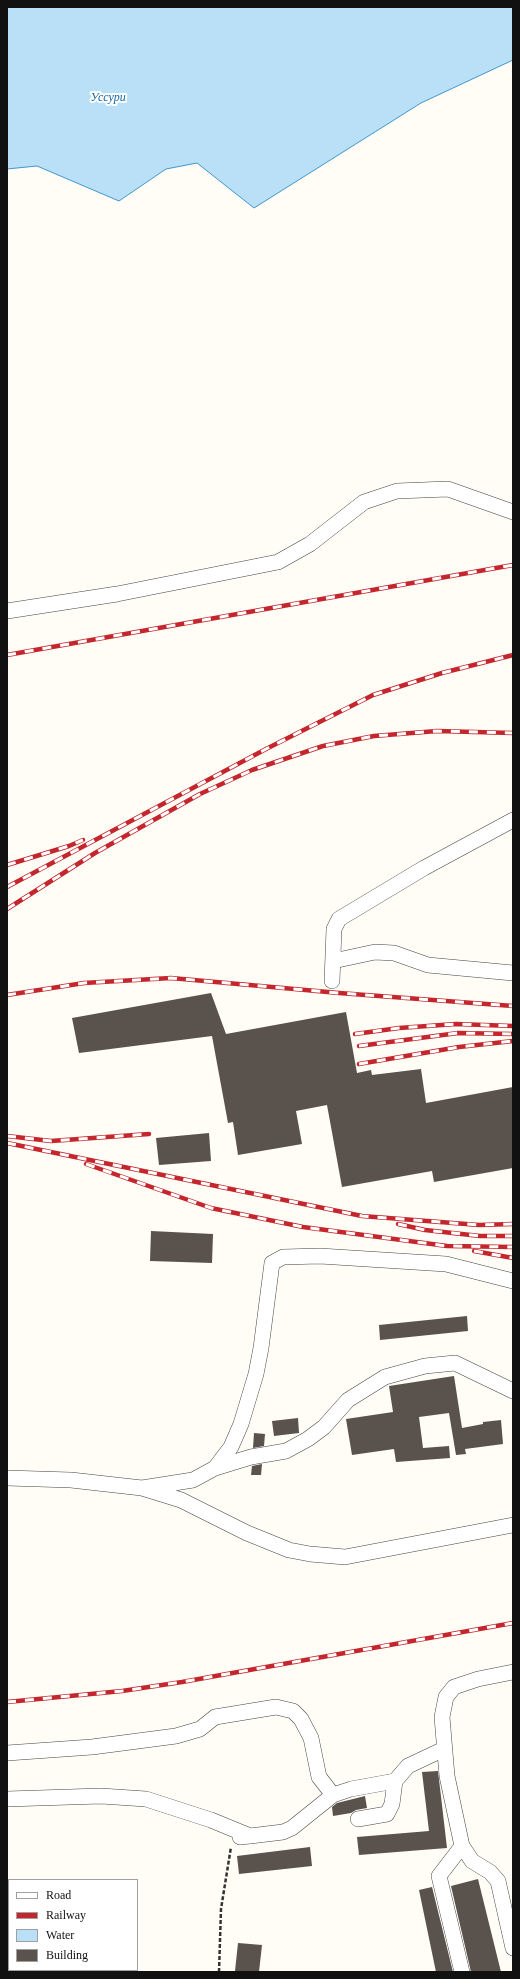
<!DOCTYPE html>
<meta charset="utf-8">
<style>
body{margin:0}
#map{position:relative;width:520px;height:1979px;overflow:hidden;background:#fffdf5;font-family:Georgia,serif}
canvas{display:block}
.frame{position:absolute;inset:0;border:8px solid #111;pointer-events:none}
.legend{position:absolute;left:8px;top:1879px;width:130px;height:92px;box-sizing:border-box;background:#fff;border:1px solid #a0a0a0;margin:0;padding:5px 7px;list-style:none;font-size:12px;color:#111}
.legend li{display:flex;align-items:center;gap:8px;height:20px}
.legend b{width:20px;border:1px solid #a0a0a0}
</style>
<div id="map">
<canvas width="520" height="1979"></canvas>
<div class="frame"></div>
<ul class="legend">
<li><b style="height:5px;background:#fff"></b>Road</li>
<li><b style="height:5px;background:#c4262e"></b>Railway</li>
<li><b style="height:11px;background:#b9e0f7"></b>Water</li>
<li><b style="height:11px;background:#5a524d"></b>Building</li>
</ul>
</div>
<script>
const c = document.querySelector('canvas').getContext('2d');
c.lineJoin = 'round';
function fill(path, color) { c.fillStyle = color; c.fill(path, 'evenodd'); }
const poly = rows => new Path2D(rows.map(r => 'M' + r).join(''));
function stroke(path, color, width, dash) { c.strokeStyle = color; c.lineWidth = width; c.lineCap = dash ? 'butt' : 'round'; c.setLineDash(dash || []); c.stroke(path); }
function drawText(font, color, halo, rows, align = 'center') {
  c.font = font + ' Georgia,serif'; c.lineWidth = 4; c.setLineDash([]); c.textBaseline = 'middle'; c.strokeStyle = halo; c.fillStyle = color; for (const [text, x, y, turn = 0] of rows) {
    c.save(); c.translate(x, y); c.rotate((+turn || 0) * Math.PI / 180); c.textAlign = isNaN(turn) ? turn : align; if (halo) c.strokeText(text, 0, 0); c.fillText(text, 0, 0); c.restore();
  }
}
const water = poly([
 [7,7,513,7,513,60,421,103,254,208,197,163,166,169,119,201,37,166,7,169,7,7]
]);
fill(water, '#b9e0f7');
stroke(water, '#3f96cf', 1);
fill(poly([
 [211,993,226,1034,346,1012,357,1073,371,1070,372,1075,421,1069,426,1103,513,1087,513,1168,434,1182,432,1171,342,1187,327,1105,296,1111,302,1144,238,1155,233,1122,228,1123,212,1036,79,1053,72,1018],
 [209,1133,211,1161,159,1165,156,1138],
 [151,1231,213,1234,212,1263,150,1261],
 [467,1316,468,1331,380,1340,379,1325],
 [454,1376,462,1428,483,1424,483,1422,501,1420,503,1444,465,1449,466,1454,456,1455,449,1413,419,1417,423,1448,449,1446,450,1458,396,1462,394,1449,352,1455,346,1419,393,1412,389,1386],
 [298,1418,299,1433,274,1436,272,1421],
 [254,1433,265,1434,264,1446,253,1448],
 [262,1464,261,1475,251,1475,252,1466],
 [438,1771,447,1848,359,1855,357,1837,429,1831,422,1772],
 [365,1796,367,1808,356,1810,351,1813,333,1816,332,1807,337,1803],
 [310,1847,312,1866,239,1874,237,1856],
 [478,1879,501,1972,471,1972,451,1886],
 [432,1887,453,1972,436,1972,419,1890],
 [238,1943,262,1945,259,1972,235,1971]
]), '#5a524d');
const minor = poly([
 [7,611,117,594,278,562,310,544,364,502,397,491,448,489,513,512],
 [333,961,375,952,394,953,428,965,513,973],
 [332,981,334,929,339,919,424,868,513,820],
 [215,1468,251,1457,286,1451,308,1439,324,1427,348,1400,385,1377,425,1366,455,1363,513,1391],
 [7,1478,71,1480,142,1488,181,1500,247,1533,289,1550,310,1554,345,1557,513,1525],
 [142,1488,193,1480,215,1468,231,1447,241,1424,256,1374,261,1348,272,1263,283,1257,320,1256,446,1264,513,1281],
 [513,1672,478,1679,454,1687,446,1697,442,1717,447,1776,462,1846,472,1861,490,1872,498,1881,513,1948],
 [7,1753,92,1747,176,1736,200,1729,215,1717,276,1707,293,1711,301,1719,311,1738,319,1777,333,1795],
 [7,1799,101,1796,146,1799,211,1820,250,1836,240,1837],
 [358,1819,387,1814,392,1804,395,1781,408,1766,444,1749],
 [250,1836,283,1832,292,1828,333,1795,351,1789,395,1781],
 [7,1956,9,1957],
 [109,1970,124,1972],
 [462,1972,439,1876,462,1846]
]);
stroke(minor, '#444', 16);
stroke(poly([
 [219,1972,221,1909,231,1847]
]), '#333', 2.5, [4, 2]);
stroke(minor, '#fff', 15);
const rail = poly([
 [7,655,513,565],
 [7,865,69,846,83,840],
 [7,887,266,749,373,695,442,673,513,655],
 [7,909,95,853,200,794,252,770,323,746,374,736,437,731,513,733],
 [7,995,84,983,171,978,339,993,513,1006],
 [355,1034,399,1028,456,1024,513,1026],
 [359,1046,458,1033,513,1034],
 [359,1064,459,1047,513,1041],
 [7,1136,51,1141,149,1134],
 [7,1143,362,1216,479,1225,513,1224],
 [86,1164,211,1208,303,1227,447,1246,513,1247],
 [398,1224,425,1230,480,1236,513,1236],
 [474,1251,513,1258],
 [7,1702,122,1691,182,1682,513,1623]
]);
stroke(rail, '#c4262e', 4.5);
stroke(rail, '#fff', 3, [9]);
drawText('italic 12px', '#1768a6', '#fff', [
 ["Уссури",108,98]
]);
</script>
